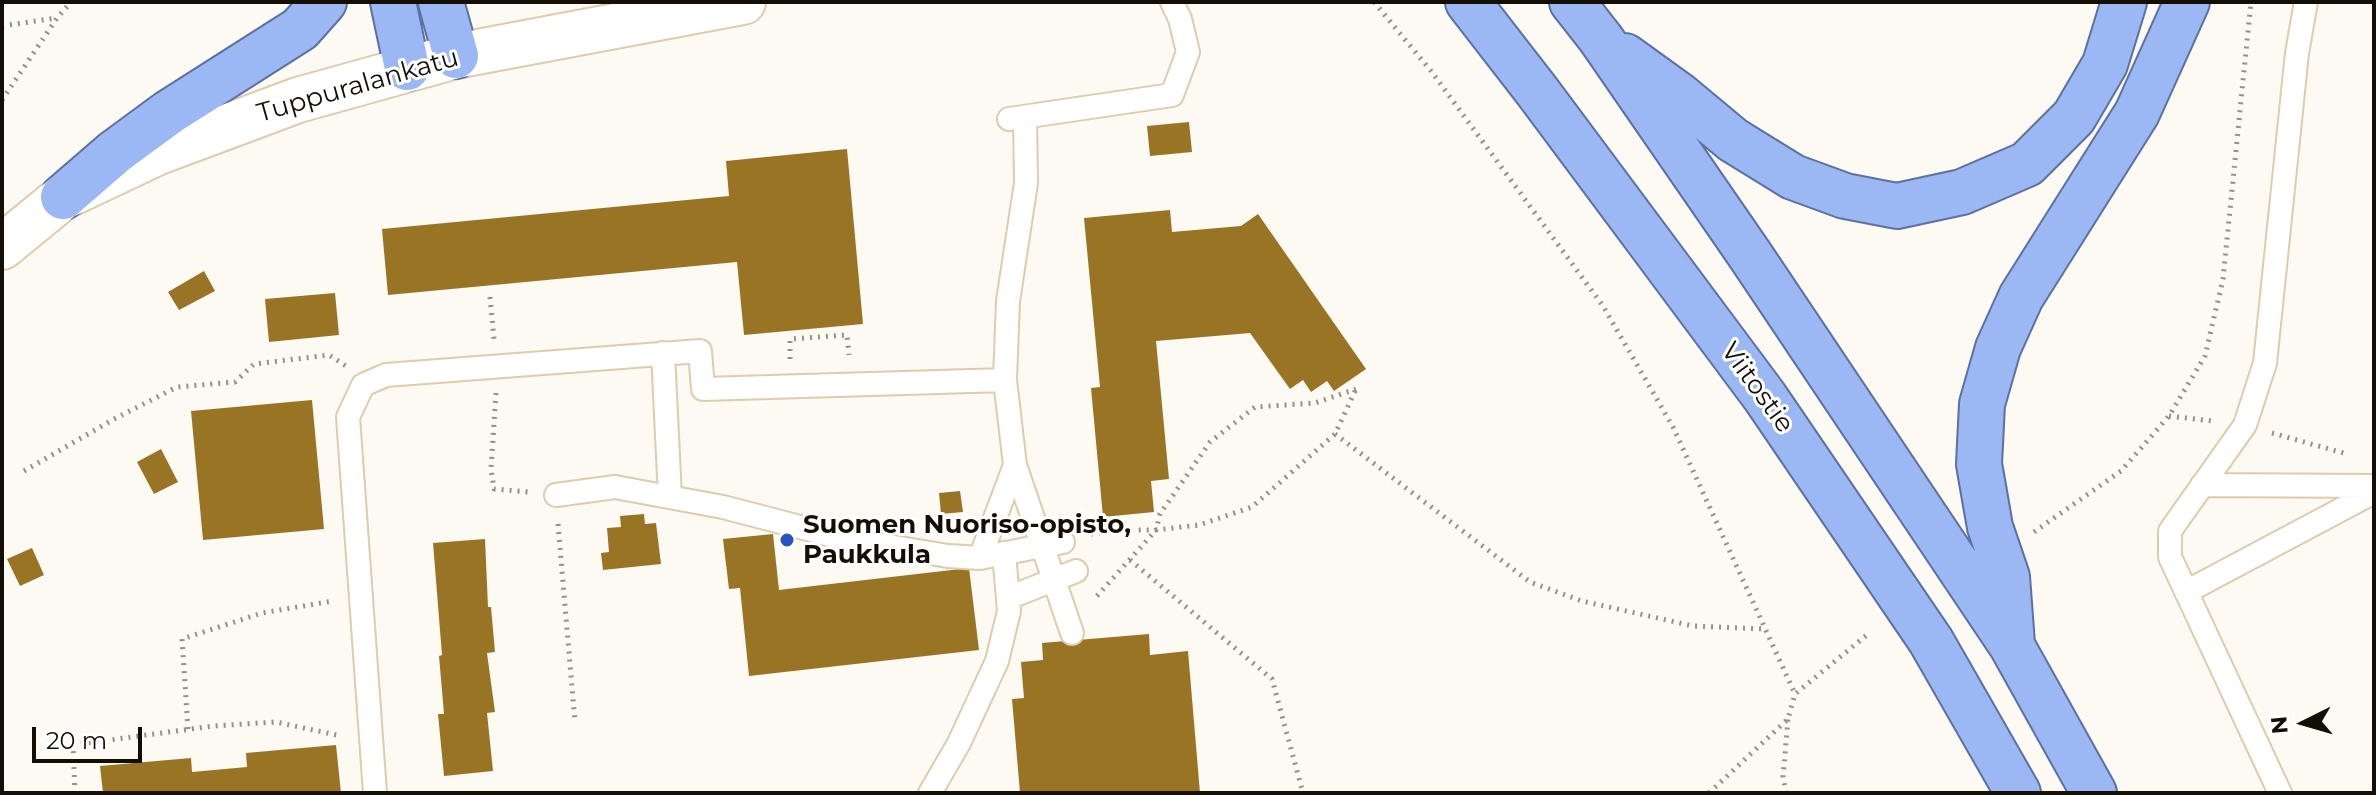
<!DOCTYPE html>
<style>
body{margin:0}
#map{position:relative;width:2376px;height:795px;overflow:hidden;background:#fdf9f3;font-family:Montserrat,sans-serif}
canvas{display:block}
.frame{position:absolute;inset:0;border:4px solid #140e04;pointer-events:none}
.north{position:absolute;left:2264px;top:683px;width:80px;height:80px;-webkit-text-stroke:6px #fff;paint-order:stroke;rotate:265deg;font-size:22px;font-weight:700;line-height:32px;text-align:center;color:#140e04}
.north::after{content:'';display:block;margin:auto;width:28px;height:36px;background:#140e04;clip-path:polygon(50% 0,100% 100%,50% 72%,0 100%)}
.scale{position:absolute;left:32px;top:727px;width:110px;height:36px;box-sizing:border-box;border:4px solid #140e04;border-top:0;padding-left:10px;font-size:24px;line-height:28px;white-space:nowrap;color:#140e04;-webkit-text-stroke:6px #fff;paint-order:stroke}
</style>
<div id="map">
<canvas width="2376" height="795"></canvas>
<div class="frame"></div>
<div class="north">N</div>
<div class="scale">20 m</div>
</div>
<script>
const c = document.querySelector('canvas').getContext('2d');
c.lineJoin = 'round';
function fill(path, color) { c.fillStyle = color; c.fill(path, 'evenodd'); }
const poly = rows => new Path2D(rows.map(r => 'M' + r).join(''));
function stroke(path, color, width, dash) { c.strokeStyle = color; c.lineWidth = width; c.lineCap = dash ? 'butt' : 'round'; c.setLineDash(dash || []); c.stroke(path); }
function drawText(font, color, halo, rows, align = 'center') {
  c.font = font + ' Montserrat,sans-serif'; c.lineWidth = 6; c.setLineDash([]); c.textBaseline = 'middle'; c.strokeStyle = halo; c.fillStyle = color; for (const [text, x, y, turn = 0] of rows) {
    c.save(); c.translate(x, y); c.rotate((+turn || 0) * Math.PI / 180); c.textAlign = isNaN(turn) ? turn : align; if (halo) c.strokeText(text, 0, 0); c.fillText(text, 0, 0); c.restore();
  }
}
fill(poly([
 [1189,122,1192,152,1150,156,1147,126],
 [847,149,863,324,744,335,737,262,388,295,382,229,729,196,726,161],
 [1170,210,1172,232,1241,226,1258,214,1366,369,1334,391,1327,381,1311,392,1303,380,1290,389,1250,333,1156,341,1169,479,1151,481,1154,512,1103,517,1091,388,1100,387,1084,218],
 [204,271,215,291,179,310,168,292],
 [335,293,339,335,269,342,265,299],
 [312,400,324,529,203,540,191,411],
 [161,449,178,482,154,494,137,462],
 [960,491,963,512,941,514,939,493],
 [644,514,645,524,656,523,661,564,603,570,601,553,609,552,607,528,621,527,620,516],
 [773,534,779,590,969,568,979,650,749,676,740,588,729,589,723,539],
 [485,539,488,607,491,607,495,652,487,653,495,712,487,713,493,771,444,776,438,714,444,714,439,656,442,655,433,543],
 [32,548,44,575,20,586,7,559],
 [1149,634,1150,655,1188,651,1200,793,1020,793,1012,699,1024,698,1021,662,1043,660,1042,643],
 [336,745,341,793,103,793,100,766,191,758,192,772,247,767,246,753]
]), '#9a7425');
const service = poly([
 [1009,119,1172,95,1188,52,1180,19,1172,2],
 [663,353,670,497],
 [1005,380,1008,301,1026,183,1025,117],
 [1015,465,1072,633],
 [2202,485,2374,486],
 [556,495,615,487,723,507,846,539,948,556,980,558,1063,542],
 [2186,592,2374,492],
 [1008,598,1076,571],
 [375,793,348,417,363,385,386,375,700,351,703,389,1005,380,1015,465,980,558],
 [930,793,959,743,997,661,1009,611,1004,553],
 [2280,793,2170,557,2170,531,2245,425,2265,363,2297,53,2306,2]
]);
const tertiary = poly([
 [2,247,63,197,156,153,298,100,456,56,743,2]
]);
const trunk = poly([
 [393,2,407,68],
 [441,2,456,56],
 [1468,2,1537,91,1765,397,1931,641,2018,793],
 [1572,2,1601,39,1750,255,2012,646,2094,793],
 [1625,56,1679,95,1733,140,1793,177,1845,196,1897,206,1962,192,2027,164,2074,117,2105,64,2124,2],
 [63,197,115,152,168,113,300,29,324,2],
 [2012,644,2007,577,1990,527,1979,464,1982,404,1998,348,2021,297,2137,113,2187,2]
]);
stroke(service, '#deccac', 26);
stroke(tertiary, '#deccac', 48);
stroke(trunk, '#5c719f', 48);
stroke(poly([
 [1374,2,1431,71,1603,306,1673,427,1795,694],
 [2,26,56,18],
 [2,100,57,18,71,2],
 [490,297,494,339],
 [790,359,790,339,847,335,849,355],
 [496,393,491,469,494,489,528,492],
 [2169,416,2212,421],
 [2272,433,2347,454],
 [1335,434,1530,582,1582,601,1693,626,1765,629],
 [24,471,114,419,177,387,235,382,254,364,329,355,346,366],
 [558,524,575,722],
 [2034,532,2121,471,2169,416,2205,356,2223,279,2251,2],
 [1091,534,1122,530,1156,530,1160,514,1210,442,1255,407,1315,403,1356,389],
 [1130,560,1272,679,1303,793],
 [1097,596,1156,530,1199,525,1252,507,1335,434,1356,389],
 [188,729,182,639,262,613,333,601],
 [75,793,73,745,213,726,276,722,341,736],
 [1709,793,1788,719,1795,694,1868,634],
 [1786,793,1783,777,1788,719]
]), '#959088', 5, [2, 6]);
stroke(service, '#fff', 22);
stroke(tertiary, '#fff', 44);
stroke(trunk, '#9bb8f4', 44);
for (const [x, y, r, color] of [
 [787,540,8,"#2753c1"]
]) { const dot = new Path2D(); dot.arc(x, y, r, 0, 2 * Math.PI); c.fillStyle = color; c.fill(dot); stroke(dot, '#fff', 3); }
drawText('26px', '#140e04', '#fff', [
 ["Tuppuralankatu",358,86,-16],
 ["Viitostie",1757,388,54]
]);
drawText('bold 26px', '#140e04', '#fff', [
 ["Suomen Nuoriso-opisto,",803,525],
 ["Paukkula",803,555]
], 'left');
</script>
